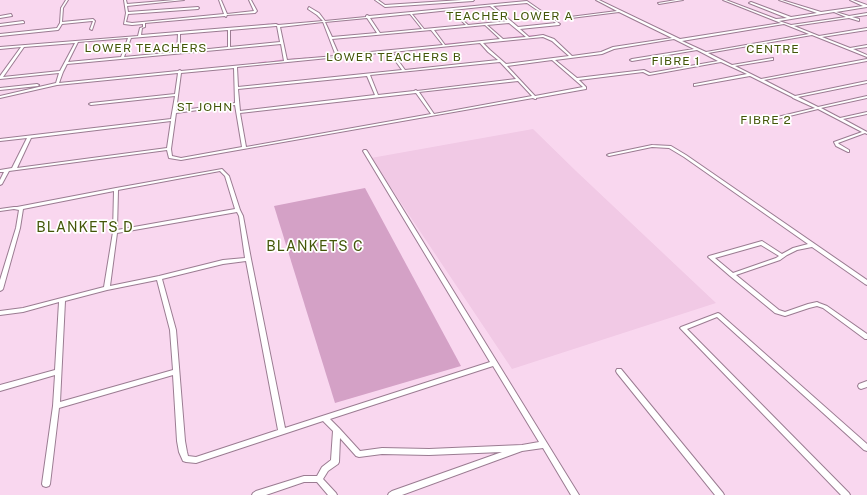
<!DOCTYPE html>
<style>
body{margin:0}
canvas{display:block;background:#f9d7ef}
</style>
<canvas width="867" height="495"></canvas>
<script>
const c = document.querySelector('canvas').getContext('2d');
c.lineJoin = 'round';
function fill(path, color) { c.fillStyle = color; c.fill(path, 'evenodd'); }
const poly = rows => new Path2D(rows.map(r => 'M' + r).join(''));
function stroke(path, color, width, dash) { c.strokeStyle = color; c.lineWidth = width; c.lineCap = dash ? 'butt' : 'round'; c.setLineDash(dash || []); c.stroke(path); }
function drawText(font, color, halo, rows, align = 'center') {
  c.font = font + ' "Public Sans",sans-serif'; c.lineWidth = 3.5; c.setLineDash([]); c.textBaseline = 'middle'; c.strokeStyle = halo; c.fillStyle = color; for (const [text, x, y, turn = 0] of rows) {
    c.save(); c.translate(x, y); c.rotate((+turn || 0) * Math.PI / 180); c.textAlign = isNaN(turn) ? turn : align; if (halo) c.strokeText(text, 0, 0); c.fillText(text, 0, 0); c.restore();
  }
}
fill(poly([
 [533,129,576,171,716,303,512,369,371,158]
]), '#f1c9e5');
fill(poly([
 [365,188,461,366,335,403,274,206]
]), '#d4a1c6');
stroke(poly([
 [557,20,559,22],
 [272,24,278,24],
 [260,25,269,24],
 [529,36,544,35],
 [547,38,551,41],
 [502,39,524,36],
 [474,42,486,41],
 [445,44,470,42],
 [422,47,442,45],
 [406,49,413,48],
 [383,53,389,52],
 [309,58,335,56],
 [288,60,306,58]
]), '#f2a3dd', 1);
stroke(poly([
 [288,60,295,59],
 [272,62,283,60],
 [259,63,266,62]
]), '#f2a3dd', 1.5);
const minor = poly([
 [66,0,68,0,63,8,62,22,93,19,95,21,92,30,90,29,93,21,92,21,62,24,59,29,58,30,0,36,0,34,57,28,60,23,61,8,66,0],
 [124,0,126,0,127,4,175,0,184,0,127,6,128,12,198,7,199,8,198,9,128,14,126,22,132,23,224,14,219,0,221,0,227,14,254,11,249,0,251,0,257,11,255,13,227,15,226,17,225,16,145,23,145,27,142,28,141,35,276,24,278,25,323,21,317,15,308,9,309,7,319,13,325,21,366,17,366,16,367,15,369,16,527,1,560,24,559,25,520,29,529,37,543,35,554,39,572,56,601,52,613,47,672,38,619,12,571,18,570,17,617,11,596,0,599,0,680,39,781,23,723,0,726,0,776,19,787,18,749,3,751,2,791,17,817,13,779,0,782,0,821,12,863,6,850,0,853,0,867,5,867,7,836,12,849,16,867,13,867,15,852,17,859,19,859,21,849,18,794,26,819,36,867,28,867,30,822,37,850,48,867,45,867,47,853,49,867,55,867,57,812,35,708,53,732,65,773,58,773,60,772,60,735,66,761,79,867,59,867,61,764,80,795,96,867,81,867,83,798,97,818,107,867,96,867,98,821,108,840,118,867,112,867,114,843,119,867,132,867,134,865,133,838,143,839,144,849,150,849,152,848,152,836,146,834,142,862,132,818,109,769,121,769,119,815,108,793,98,792,97,750,76,694,86,694,84,695,84,747,74,721,62,649,75,643,72,579,80,586,87,586,89,536,98,536,99,535,99,533,98,181,160,169,158,167,150,9,171,2,184,0,185,0,180,4,172,0,172,0,170,12,168,27,138,0,141,0,139,171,119,175,96,91,105,89,104,91,103,175,94,178,73,57,85,0,98,0,96,56,83,59,73,0,79,0,76,21,47,0,49,0,47,138,36,140,28,143,27,143,24,132,25,124,24,126,13,124,0],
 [527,3,556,23,518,27,493,6,527,3],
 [490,6,508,21,468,25,452,10,490,6],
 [450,10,466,25,424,29,412,14,450,10],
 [834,12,846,17,791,25,779,21,834,12],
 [410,14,422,29,380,33,370,18,410,14],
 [367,18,377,33,332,37,325,22,367,18],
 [323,22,336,56,287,60,280,27,323,22],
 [509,23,526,37,503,39,487,25,509,23],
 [784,24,809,34,706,52,682,41,784,24],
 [485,25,500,39,445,45,434,30,485,25],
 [276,26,277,26,280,42,230,47,230,30,276,26],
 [228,30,228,47,180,52,180,34,228,30],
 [431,30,443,45,339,55,332,39,431,30],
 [178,34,177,52,124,57,131,38,178,34],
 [543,37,552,41,569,56,506,64,490,50,483,43,543,37],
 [128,38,121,57,68,62,78,42,128,38],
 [674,39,694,49,632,59,630,60,632,61,697,50,718,61,650,73,644,70,577,78,555,60,602,54,614,49,674,39],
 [75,43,60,71,3,77,24,47,75,43],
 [480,43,488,52,498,60,405,70,392,52,480,43],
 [281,44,284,61,181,71,180,70,178,71,59,83,63,72,67,64,281,44],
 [389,52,402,70,238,87,237,67,389,52],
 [552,60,575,80,583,87,535,96,507,66,552,60],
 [500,62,516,79,417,91,416,90,414,91,378,95,370,75,500,62],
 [234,68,235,103,176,111,181,73,234,68],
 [367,76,375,95,240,111,238,89,367,76],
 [518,81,532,96,434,114,419,92,518,81],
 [416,93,431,114,246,147,240,113,416,93],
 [235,105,242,147,181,158,172,156,171,149,176,113,235,105],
 [171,121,167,148,17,168,31,138,171,121],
 [375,0,378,0,385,5,462,0,474,0,473,1,385,7,375,0],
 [676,0,683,0,659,4,658,3,676,0],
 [11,14,12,16,0,18,0,16,11,14],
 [23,21,24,22,24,23,0,26,0,24,23,21],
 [37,84,39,85,38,86,0,90,0,88,37,84],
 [652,145,671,146,686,155,867,280,867,285,865,284,812,247,797,250,787,255,780,260,736,275,779,310,785,312,808,304,817,302,819,303,827,306,867,334,867,339,865,339,823,308,817,306,809,308,785,316,775,313,730,276,708,257,709,256,762,241,782,254,793,248,808,244,684,157,669,148,652,147,609,156,607,155,609,154,652,145],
 [761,245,779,256,776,258,733,273,715,258,761,245],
 [364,150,366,150,367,151,579,495,571,495,543,448,522,451,402,495,388,495,389,493,392,491,502,452,429,455,382,454,359,457,356,456,340,438,339,462,338,464,328,471,323,479,336,493,337,495,328,495,317,482,304,482,266,495,252,495,253,493,256,491,304,476,317,476,322,467,331,460,333,431,323,421,196,463,186,462,183,461,179,452,177,441,173,375,59,408,50,484,49,486,46,487,43,486,42,484,53,406,55,375,0,391,0,385,55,370,59,302,23,312,0,315,0,311,23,308,104,287,113,232,114,191,23,209,20,228,3,289,2,290,0,291,0,280,16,228,19,210,14,209,0,211,0,209,14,207,17,207,116,188,222,169,229,176,240,210,243,216,251,259,285,428,490,362,363,151,364,150],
 [220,171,225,176,235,209,117,230,118,190,220,171],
 [237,212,239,216,245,258,223,260,159,276,110,286,117,233,237,212],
 [246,261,278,430,196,457,188,456,187,452,185,441,176,330,162,279,223,264,246,261],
 [157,280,170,330,173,370,60,402,65,301,107,290,157,280],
 [493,366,539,442,522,445,429,449,382,448,360,451,339,428,330,419,493,366],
 [718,313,720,314,867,444,867,451,864,450,717,317,687,329,849,493,850,495,841,495,680,328,681,327,718,313],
 [617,369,621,369,723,493,724,495,715,495,617,373,616,371,617,369],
 [867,381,867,387,861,389,859,388,858,386,859,384,867,381]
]);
stroke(minor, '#9b7c92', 2);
fill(minor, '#fff');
c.letterSpacing = '1px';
drawText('12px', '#435608', '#fff', [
 ["TEACHER LOWER A",510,16],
 ["LOWER TEACHERS",146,48],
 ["CENTRE",773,49],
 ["LOWER TEACHERS B",394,57],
 ["FIBRE 1",676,61],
 ["ST JOHN",205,107],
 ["FIBRE 2",766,120]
]);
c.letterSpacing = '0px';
c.letterSpacing = '1px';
drawText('14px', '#435608', '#fff', [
 ["BLANKETS D",85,228],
 ["BLANKETS C",315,247]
]);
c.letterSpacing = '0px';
</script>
